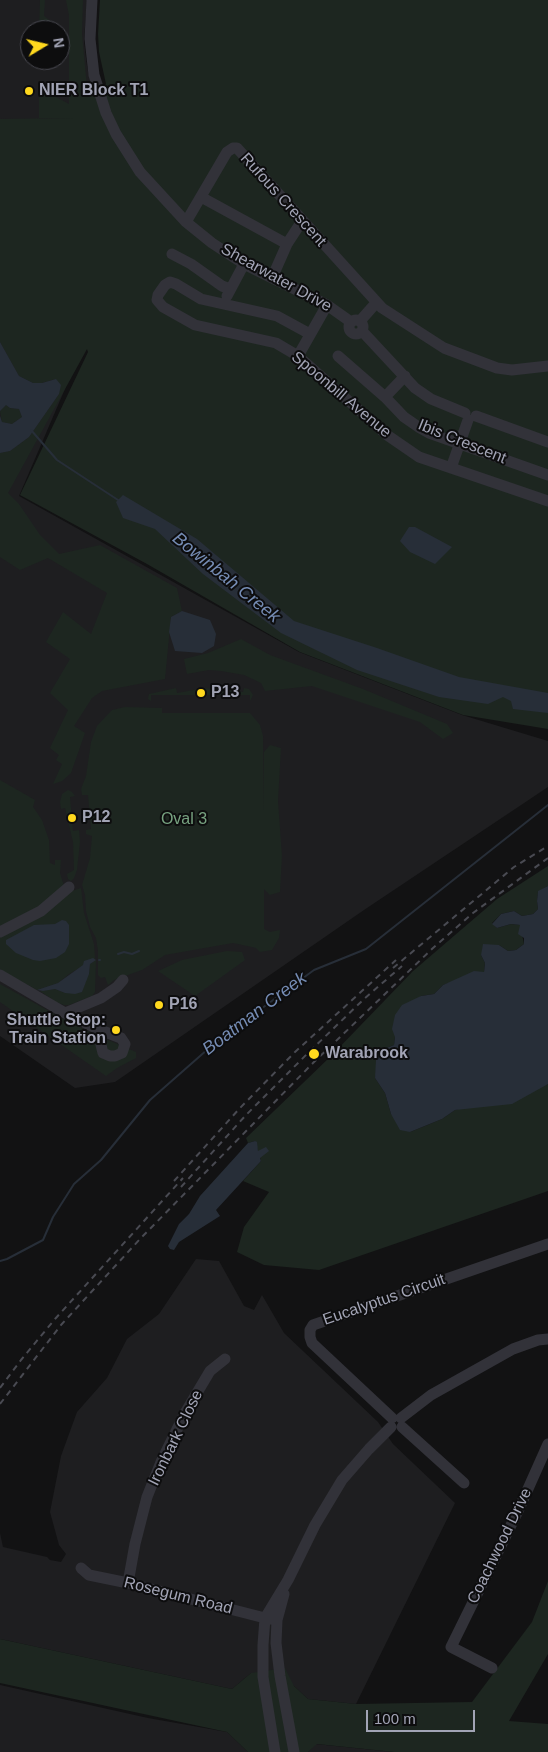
<!DOCTYPE html>
<style>
body{margin:0}
#map{position:relative;width:548px;height:1752px;overflow:hidden;background:#121213;font-family:Helvetica,sans-serif}
canvas{display:block}
.north{position:absolute;left:20px;top:20px;width:50px;height:50px;box-sizing:border-box;background:#0d0d0e;border:1px solid #494951;border-radius:50%;rotate:81deg;font-size:14px;font-weight:700;line-height:20px;text-align:center;color:#a2a4b5}
.north::after{content:'';display:block;margin:auto;width:18px;height:22px;background:#ffd81e;clip-path:polygon(50% 0,100% 100%,50% 72%,0 100%)}
.scale{position:absolute;left:366px;top:1710px;width:109px;height:22px;box-sizing:border-box;border:2px solid #a2a4b5;border-top:0;padding-left:6px;font-size:15px;line-height:18px;white-space:nowrap;color:#a2a4b5;-webkit-text-stroke:4px #0d0d0e;paint-order:stroke}
</style>
<div id="map">
<canvas width="548" height="1752"></canvas>
<div class="north">N</div>
<div class="scale">100 m</div>
</div>
<script>
const c = document.querySelector('canvas').getContext('2d');
c.lineJoin = 'round';
function fill(path, color) { c.fillStyle = color; c.fill(path, 'evenodd'); }
const poly = rows => new Path2D(rows.map(r => 'M' + r).join(''));
function stroke(path, color, width, dash) { c.strokeStyle = color; c.lineWidth = width; c.lineCap = dash ? 'butt' : 'round'; c.setLineDash(dash || []); c.stroke(path); }
function drawText(font, color, halo, rows, align = 'center') {
  c.font = font + ' Helvetica,sans-serif'; c.lineWidth = 4; c.setLineDash([]); c.textBaseline = 'middle'; c.strokeStyle = halo; c.fillStyle = color; for (const [text, x, y, turn = 0] of rows) {
    c.save(); c.translate(x, y); c.rotate((+turn || 0) * Math.PI / 180); c.textAlign = isNaN(turn) ? turn : align; if (halo) c.strokeText(text, 0, 0); c.fillText(text, 0, 0); c.restore();
  }
}
fill(poly([
 [0,0,87,0,84,41,87,66,93,92,73,104,83,347,19,496,299,652,462,715,548,741,548,787,364,910,115,1082,75,1088,0,1036],
 [30,30,60,30,60,60,30,60],
 [196,1259,219,1261,244,1306,254,1310,262,1295,284,1333,378,1422,393,1444,455,1503,356,1704,308,1699,294,1686,251,1673,232,1689,0,1639,0,1533,3,1547,47,1557,50,1560,61,1562,66,1554,59,1545,50,1512,61,1456,77,1412,107,1378,127,1339,159,1314],
 [0,1685,148,1718,227,1732,248,1752,0,1752],
 [316,1744,394,1752,308,1752]
]), '#1e1e20');
fill(poly([
 [40,0,45,0,44,16,61,29,39,30],
 [66,0,83,0,82,34,87,87,85,97,106,84,99,52,98,34,100,0,548,0,548,729,463,715,300,652,147,564,20,495,88,352,87,349,8,493,19,504,40,535,59,554,100,545,177,588,182,611,171,617,165,679,102,691,92,698,74,726,85,733,71,773,62,781,53,784,62,764,56,760,59,755,50,748,68,710,50,693,70,659,46,642,63,612,91,634,107,593,48,558,20,570,0,557,0,453,10,451,29,437,59,394,56,379,42,383,33,383,19,376,0,342,0,119,73,118,39,118,39,98,43,90,69,104,69,15],
 [6,405,10,408,19,409,22,417,12,424,2,422,0,411],
 [241,639,270,655,363,689,447,724,453,733,443,739,420,722,312,686,265,691,261,683,244,675,221,671,209,670,187,674,184,659,208,653],
 [176,688,177,693,204,688,243,692,244,688,249,689,253,695,250,701,250,695,151,695,151,701,148,699,149,694],
 [125,707,162,708,162,713,250,713,260,725,263,736,264,812,264,752,270,745,281,748,278,801,282,856,280,892,270,895,264,889,264,929,270,932,280,930,279,938,272,950,260,952,256,948,252,947,233,943,165,955,142,970,114,980,108,985,105,977,101,978,98,975,98,951,96,938,90,927,86,911,85,895,82,885,90,858,92,836,86,834,86,830,91,829,88,795,82,795,81,789,86,776,91,742,97,726,112,710],
 [0,780,35,800,33,807,42,820,49,840,50,863,55,865,55,860,61,860,60,873,64,886,72,891,81,888,84,913,94,944,95,959,69,974,58,983,37,990,0,970],
 [68,790,72,792,75,796,70,797,73,831,79,830,80,842,77,870,74,878,71,881,68,879,67,874,74,870,73,842,65,808,61,809,60,802,62,794],
 [548,866,548,886,538,892,537,901,538,909,533,914,522,916,514,911,501,914,492,923,497,928,511,924,520,925,524,944,516,950,508,951,499,945,481,955,485,963,484,972,443,985,434,994,421,996,395,1037,394,1045,384,1049,375,1078,385,1093,391,1114,410,1132,442,1119,455,1110,548,1084,548,1191,319,1270,264,1265,237,1252,244,1227,269,1192,243,1181,261,1161,255,1141,248,1143,246,1138,331,1056,413,971,497,899],
 [227,951,242,952,245,960,195,996,158,971,182,960],
 [96,960,95,992,92,996,69,1005,64,1005,56,1002,40,991,55,989,65,993,79,993,89,974,90,964],
 [0,984,65,1020,94,1034,136,1052,136,1058,117,1068,106,1076,0,1002],
 [548,1581,548,1654,509,1721,548,1724,548,1752,394,1752,317,1744,308,1752,248,1752,227,1732,0,1683,0,1639,232,1689,251,1673,285,1668,294,1686,308,1699,356,1704,472,1702,532,1622]
]), '#1d2620');
fill(poly([
 [0,342,19,376,33,383,42,383,56,379,61,385,59,394,29,437,10,451,0,453,0,416,2,422,12,424,22,417,19,409,10,408,6,405,0,411],
 [123,495,197,539,294,621,377,648,459,677,548,693,548,713,513,709,511,701,503,697,488,704,439,697,357,670,281,633,203,574,155,529,123,518,116,502],
 [409,527,415,527,452,547,435,564,410,552,400,541],
 [182,611,210,620,216,634,214,646,202,653,175,651,169,632,171,617],
 [548,886,548,1084,512,1104,455,1110,442,1119,410,1132,400,1130,391,1114,385,1093,375,1078,376,1060,384,1049,394,1045,395,1037,392,1029,395,1015,402,1005,421,996,434,994,443,985,474,971,484,972,485,963,481,955,483,944,499,945,508,951,516,950,524,944,524,938,518,934,520,925,511,924,497,928,492,924,501,914,514,911,522,916,533,914,538,909,537,901,538,891],
 [62,920,66,921,69,925,69,944,65,952,56,958,40,961,33,960,16,953,6,944,6,940,34,925,55,924],
 [93,958,96,960,90,964,89,974,82,992,75,994,65,993,55,989,43,991,37,990,58,983,83,965,84,961],
 [255,1141,257,1142,258,1151,266,1147,269,1151,260,1158,261,1161,216,1210,220,1216,179,1242,174,1250,170,1249,168,1246,179,1224,189,1214,200,1196,248,1143]
]), '#272e38');
stroke(poly([
 [31,430,57,460,118,500],
 [118,954,124,952,132,954,139,951],
 [99,960,100,960],
 [0,1261,7,1259,43,1240,53,1217,74,1184,101,1160,150,1100,216,1042,314,970,366,949,548,805]
]), '#272e38', 2);
stroke(poly([
 [92,0,90,39,94,75,106,113,116,134,140,172,186,222,212,243,244,264,327,305,351,322],
 [201,197,287,244],
 [186,222,227,152,233,148,237,148,382,308,444,348,497,368,512,370,548,366],
 [172,254,191,264,222,286,230,289],
 [272,278,287,244,302,221],
 [227,296,244,264],
 '349 327a7 7 0 1 1 14 0a7 7 0 1 1-14 0Z',
 [360,321,376,303],
 [362,331,415,388,431,399,465,413],
 [310,334,277,316,201,299,176,284,170,282,165,285,158,295,157,300,163,307,195,325,276,343,298,356,387,435,419,457,548,501],
 [298,356,327,305],
 [338,356,385,397,404,417,420,428,429,433,548,475],
 [385,397,405,376],
 [476,416,548,442],
 [451,468,468,420],
 [0,932,41,911,69,887],
 [0,975,65,1013,100,1030,121,1038,125,1044,122,1053,115,1056,110,1056,103,1053,101,1045,100,1030],
 [65,1013,101,998,117,987,123,980],
 [392,1418,312,1343,310,1337,310,1330,313,1325,548,1244],
 [401,1418,431,1395,513,1349,538,1340,548,1339],
 [402,1427,464,1483],
 [81,1568,89,1575,128,1583,265,1618,277,1620],
 [128,1583,135,1544,147,1497,161,1462,185,1413,210,1371,225,1359],
 [284,1594,277,1620,276,1643,280,1676,294,1752],
 [492,1668,451,1647,519,1509,548,1444],
 [275,1752,263,1677,263,1645,265,1618,288,1580,315,1525,342,1480,369,1449,391,1427]
]), '#323239', 11);
stroke(poly([
 [393,968,514,867,548,846],
 [174,1181,240,1108,295,1052,396,960],
 [181,1187,246,1115,307,1054,364,999,402,966],
 [0,1388,21,1360,55,1319,183,1178],
 [0,1404,61,1325,140,1239,313,1063,433,948,473,913,548,858]
]), '#494a52', 2, [6, 5]);
for (const [x, y, r, color] of [
 [29,91,5,"#ffd81e"],
 [201,693,5,"#ffd81e"],
 [72,818,5,"#ffd81e"],
 [159,1005,5,"#ffd81e"],
 [116,1030,5,"#ffd81e"],
 [314,1054,6,"#ffd81e"]
]) { const dot = new Path2D(); dot.arc(x, y, r, 0, 2 * Math.PI); c.fillStyle = color; c.fill(dot); stroke(dot, '#0d0d0e', 2); }
drawText('bold 16px', '#a2a4b5', '#0d0d0e', [
 ["NIER Block T1",39,91],
 ["P13",211,693],
 ["P12",82,818],
 ["P16",169,1005],
 ["Shuttle Stop:",106,1021,"right"],
 ["Train Station",106,1039,"right"],
 ["Warabrook",325,1054]
], 'left');
drawText('16px', '#a2a4b5', '#0d0d0e', [
 ["Rufous Crescent",283,200,48],
 ["Shearwater Drive",276,278,29],
 ["Spoonbill Avenue",341,395,40],
 ["Ibis Crescent",462,442,22],
 ["Eucalyptus Circuit",384,1300,-19],
 ["Ironbark Close",176,1438,-64],
 ["Coachwood Drive",500,1546,-64],
 ["Rosegum Road",178,1596,14]
]);
drawText('16px', '#77a280', '#0d0d0e', [
 ["Oval 3",184,820]
]);
drawText('italic 18px', '#758cb4', '#0d0d0e', [
 ["Bowinbah Creek",226,578,39],
 ["Boatman Creek",255,1014,-37]
]);
</script>
